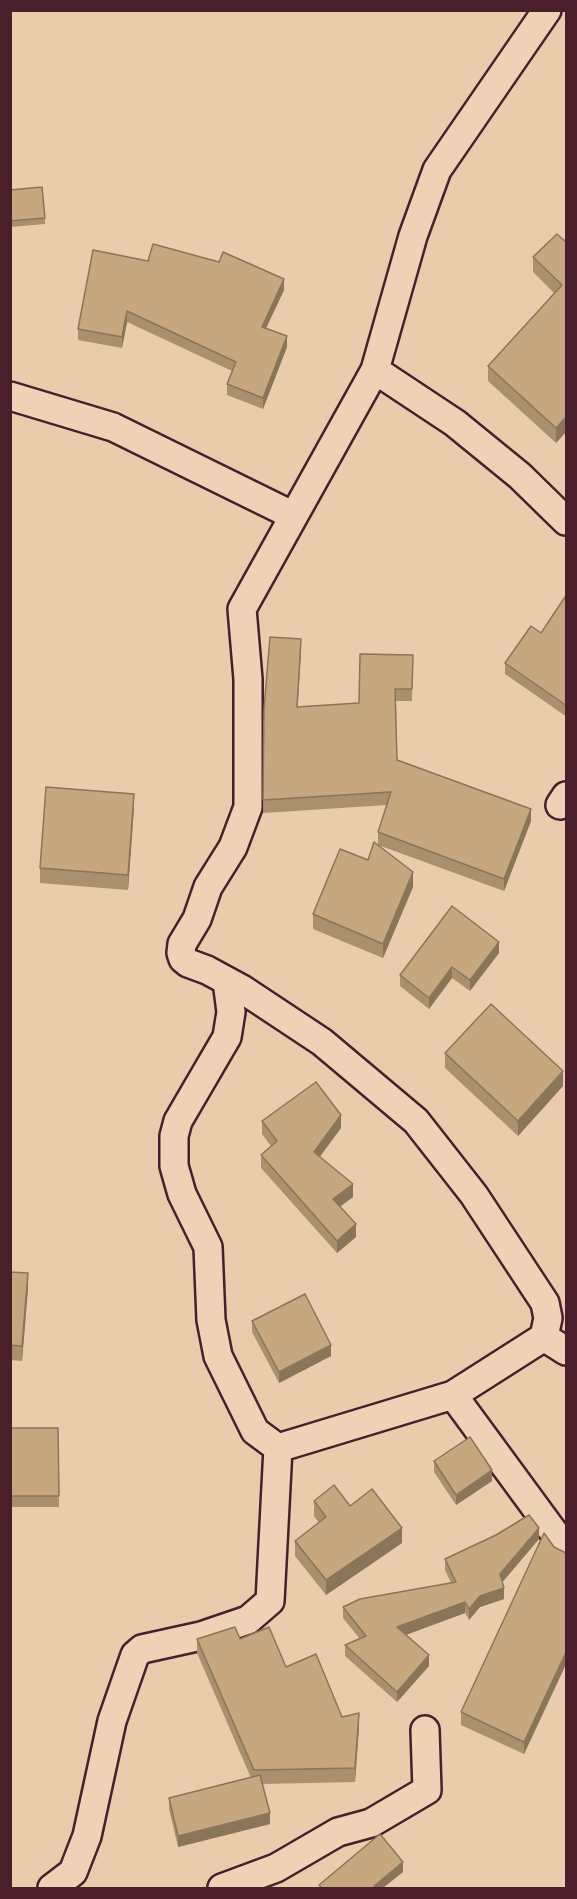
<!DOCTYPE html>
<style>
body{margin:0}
#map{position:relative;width:577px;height:1899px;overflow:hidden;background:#eaccad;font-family:"Balsamiq Sans",sans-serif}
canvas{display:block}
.frame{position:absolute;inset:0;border:12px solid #4a1f2b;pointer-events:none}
</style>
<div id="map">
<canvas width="577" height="1899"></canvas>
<div class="frame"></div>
</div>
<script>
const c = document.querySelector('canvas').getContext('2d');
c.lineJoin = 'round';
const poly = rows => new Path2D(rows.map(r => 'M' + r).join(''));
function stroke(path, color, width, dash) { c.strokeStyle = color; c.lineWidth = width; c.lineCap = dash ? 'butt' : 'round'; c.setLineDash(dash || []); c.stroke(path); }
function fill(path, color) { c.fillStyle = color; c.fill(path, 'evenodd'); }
const minor = poly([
 [375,370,455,423,520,476,566,521],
 [10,396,113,427,292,515],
 [560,805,566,796],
 [227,981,231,1012,227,1037,178,1121,174,1136,174,1166,182,1194,208,1247,211,1320,218,1356,255,1431,278,1448],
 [544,1337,566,1351],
 [453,1395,566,1549],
 [52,1888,73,1872,87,1836,112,1721,135,1655,142,1649,201,1636,248,1620,270,1601,278,1448,453,1395,544,1337,548,1318,545,1303,474,1195,416,1121,322,1042,242,989,207,970,188,963,183,959,181,953,182,944,197,919,208,887,233,847,248,807,248,679,242,609,375,370,413,236,437,170,547,10],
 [222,1888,276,1868,338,1832,371,1823,427,1790,425,1730]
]);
stroke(minor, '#4a1f2b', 32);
stroke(minor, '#efd1b6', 27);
fill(poly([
 [10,190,45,218,45,224,10,227],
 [567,243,556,443,488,381,488,366,554,293,533,272,533,257],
 [93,250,284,290,266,328,287,347,263,409,227,395,227,384,232,371,127,322,122,348,78,340,78,329],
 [567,594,567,717,505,674,505,663,541,633],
 [301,651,297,707,359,703,413,655,412,701,396,701,397,760,531,821,504,891,378,845,378,832,387,805,263,813,264,709],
 [134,808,128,890,40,883,40,868],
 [413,887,383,958,313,929,313,914],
 [499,953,470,991,452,978,429,1009,400,986,400,975],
 [445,1053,563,1086,518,1136,445,1068],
 [262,1121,341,1128,320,1157,353,1197,340,1206,356,1237,337,1253,261,1168,261,1155,271,1146,262,1134],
 [10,1272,28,1288,22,1361,10,1360],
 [252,1321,331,1356,279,1383,252,1332],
 [10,1428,58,1428,59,1507,10,1507],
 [434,1461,492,1481,456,1505,434,1472],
 [314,1501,350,1506,402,1543,326,1595,295,1556,295,1541,319,1523,314,1516],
 [539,1539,502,1582,504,1599,480,1607,469,1620,465,1613,406,1635,429,1666,397,1702,345,1656,345,1645,360,1639,343,1618,343,1607,451,1583,445,1570,445,1559],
 [554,1547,567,1555,567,1662,524,1754,461,1725,461,1712],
 [197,1639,240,1639,286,1667,342,1717,359,1727,355,1782,263,1784,270,1824,178,1847,169,1809,169,1798,251,1778,197,1653]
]), '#aa906d');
fill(poly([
 [284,279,284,290,262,337,262,327],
 [127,311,127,322,122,348,122,337],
 [287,336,287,347,263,409,263,398],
 [567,416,567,431,556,443,556,428],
 [301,639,301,651,297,719,297,707],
 [134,794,134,808,128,890,128,875],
 [531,809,531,821,504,891,504,879],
 [413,872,413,887,383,958,383,944],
 [499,942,499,953,470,991,470,980],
 [452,967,452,978,429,1009,429,998],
 [563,1071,563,1086,518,1136,518,1121],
 [341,1115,341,1128,314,1164,314,1152],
 [353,1184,353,1197,333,1212,333,1199],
 [356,1224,356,1237,337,1253,337,1241],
 [28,1273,28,1288,22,1361,22,1346],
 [331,1345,331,1356,279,1383,279,1372],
 [492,1470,492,1481,456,1505,456,1495],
 [402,1528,402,1543,326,1595,326,1580],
 [539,1528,539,1539,500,1585,500,1574],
 [504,1588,504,1599,480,1607,469,1620,469,1609,480,1596],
 [465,1602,465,1613,397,1638,397,1627],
 [567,1650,567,1662,524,1754,524,1742],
 [429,1655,429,1666,397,1702,397,1692],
 [359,1713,359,1727,355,1782,355,1768],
 [270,1813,270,1824,178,1847,178,1836],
 [403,1862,403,1872,383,1888,374,1888,374,1886]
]), '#8b7559');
const building = poly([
 [42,187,45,218,10,221,10,190,42,187],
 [557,234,567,243,567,416,556,428,488,366,562,285,533,257,557,234],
 [153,244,219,262,223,252,284,279,262,327,287,336,263,398,227,384,236,362,127,311,122,337,78,329,93,250,148,261,153,244],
 [567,594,567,706,505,663,531,626,541,633,567,594],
 [270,637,301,639,297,707,359,703,360,654,413,655,412,689,395,689,397,760,531,809,504,879,378,832,391,792,263,800,264,709,270,637],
 [46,787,134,794,128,875,40,868,46,787],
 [374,842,413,872,383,944,313,914,340,849,368,860,374,842],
 [452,906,499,942,470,980,452,967,429,998,400,975,452,906],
 [491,1004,563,1071,518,1121,445,1053,491,1004],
 [316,1082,341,1115,314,1152,353,1184,333,1199,356,1224,337,1241,261,1155,277,1141,262,1121,316,1082],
 [10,1272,28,1273,22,1346,10,1345,10,1272],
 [305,1294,331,1345,279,1372,252,1321,305,1294],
 [10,1428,58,1428,59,1496,10,1496,10,1428],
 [470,1437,492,1470,456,1495,434,1461,470,1437],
 [334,1485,350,1506,372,1489,402,1528,326,1580,295,1541,326,1517,314,1501,334,1485],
 [529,1515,539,1528,500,1574,504,1588,480,1596,469,1609,465,1602,397,1627,429,1655,397,1692,345,1645,366,1636,343,1607,360,1599,456,1582,445,1559,496,1535,529,1515],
 [544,1533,554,1547,564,1552,567,1555,567,1650,524,1742,461,1712,544,1533],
 [235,1627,240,1639,269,1627,286,1667,316,1654,342,1717,359,1713,355,1768,254,1770,197,1639,235,1627],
 [260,1775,270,1813,178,1836,169,1798,260,1775],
 [380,1834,403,1862,374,1886,376,1888,322,1888,319,1885,380,1834]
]);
fill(building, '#c6a77f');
stroke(building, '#8b7559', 1.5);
</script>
